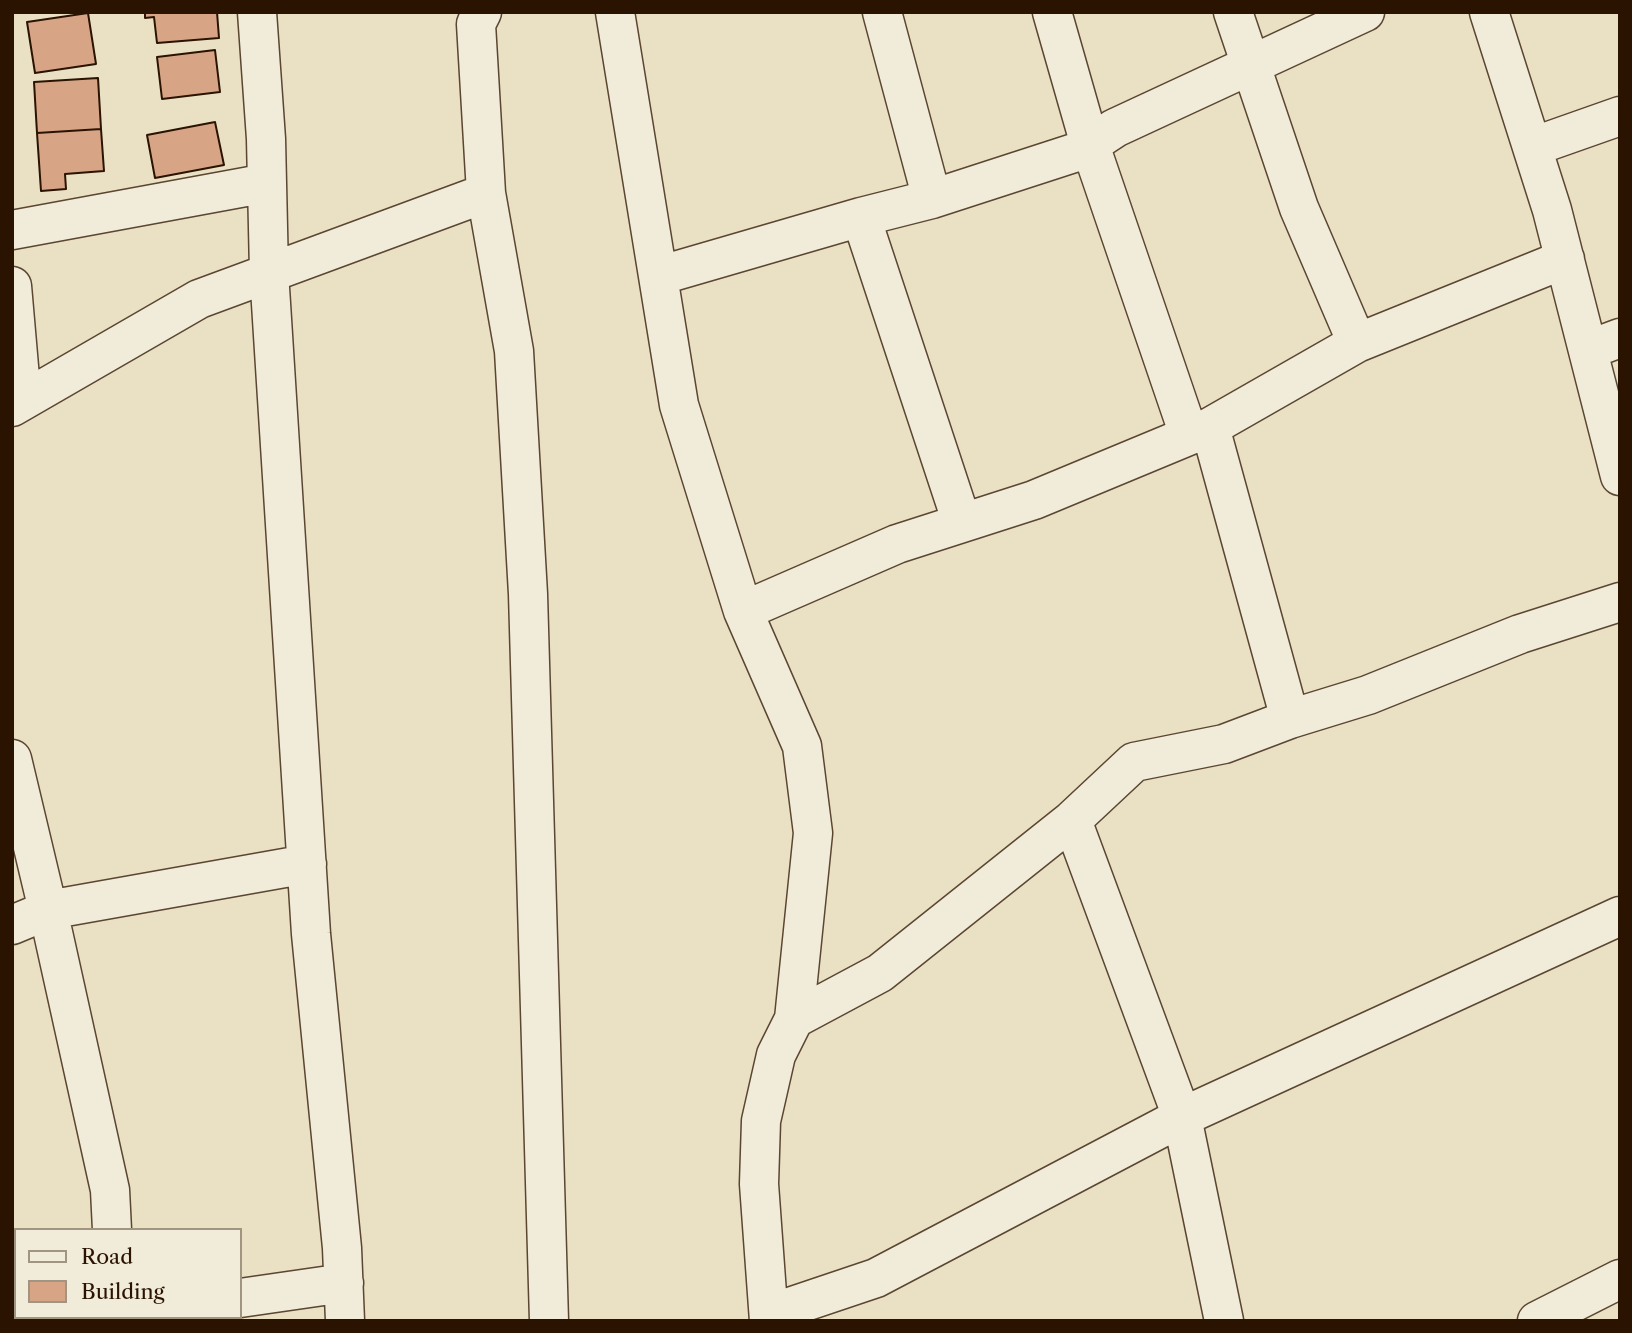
<!DOCTYPE html>
<style>
body{margin:0}
#map{position:relative;width:1632px;height:1333px;overflow:hidden;background:#eae0c4;font-family:"Libre Caslon Text",serif}
canvas{display:block}
.frame{position:absolute;inset:0;border:14px solid #2a1300;pointer-events:none}
.legend{position:absolute;left:14px;top:1228px;width:228px;height:91px;box-sizing:border-box;background:#f1ebd9;border:2px solid #a19582;margin:0;padding:9px 12px;list-style:none;font-size:21px;color:#2a1300}
.legend li{display:flex;align-items:center;gap:14px;height:35px}
.legend b{width:35px;border:2px solid #a19582}
</style>
<div id="map">
<canvas width="1632" height="1333"></canvas>
<div class="frame"></div>
<ul class="legend">
<li><b style="height:9px;background:#f1ebd9"></b>Road</li>
<li><b style="height:19px;background:#d7a586"></b>Building</li>
</ul>
</div>
<script>
const c = document.querySelector('canvas').getContext('2d');
c.lineJoin = 'round';
function fill(path, color) { c.fillStyle = color; c.fill(path, 'evenodd'); }
const poly = rows => new Path2D(rows.map(r => 'M' + r).join(''));
function stroke(path, color, width, dash) { c.strokeStyle = color; c.lineWidth = width; c.lineCap = dash ? 'butt' : 'round'; c.setLineDash(dash || []); c.stroke(path); }
const building = poly([
 [145,12,217,12,219,38,157,43,154,17,145,18,145,12],
 [88,13,96,64,35,73,27,22,88,13],
 [215,50,220,92,162,99,157,57,215,50],
 [98,78,101,129,37,133,34,82,98,78],
 [215,122,224,165,155,178,147,135,215,122],
 [101,129,104,171,65,174,66,189,41,191,37,133,101,129]
]);
fill(building, '#d7a586');
stroke(building, '#2a1300', 2);
const minor = poly([
 [257,12,266,139,269,272,311,934,342,1248,345,1321],
 [615,12,679,405,743,611,802,746,813,833,794,1019,776,1055,761,1121,759,1184,769,1321],
 [882,12,932,199],
 [1052,12,1090,145,1189,435],
 [1233,12,1299,208,1357,343],
 [1489,12,1552,210,1620,476],
 [1532,147,1620,116],
 [486,193,514,351,528,594,549,1321],
 [861,217,962,523],
 [12,230,267,183],
 [658,276,861,217,932,199,1080,151,1115,128,1365,12],
 [12,286,22,401],
 [1588,350,1620,338],
 [12,407,199,299,486,193,476,24,482,12],
 [1210,427,1290,719],
 [743,611,897,544,1034,500,1210,427,1357,343,1565,259],
 [12,759,48,910,110,1190,112,1230],
 [1072,820,1182,1117,1224,1321],
 [12,925,48,910,307,864],
 [794,1019,880,973,1072,820,1134,762,1224,744,1290,719,1368,695,1520,634,1620,602],
 [240,1298,344,1283],
 [769,1314,876,1278,1182,1117,1620,916],
 [107,1321,114,1317],
 [1537,1321,1620,1279]
]);
stroke(minor, '#5a4631', 41);
stroke(minor, '#f1ebd9', 38);
</script>
